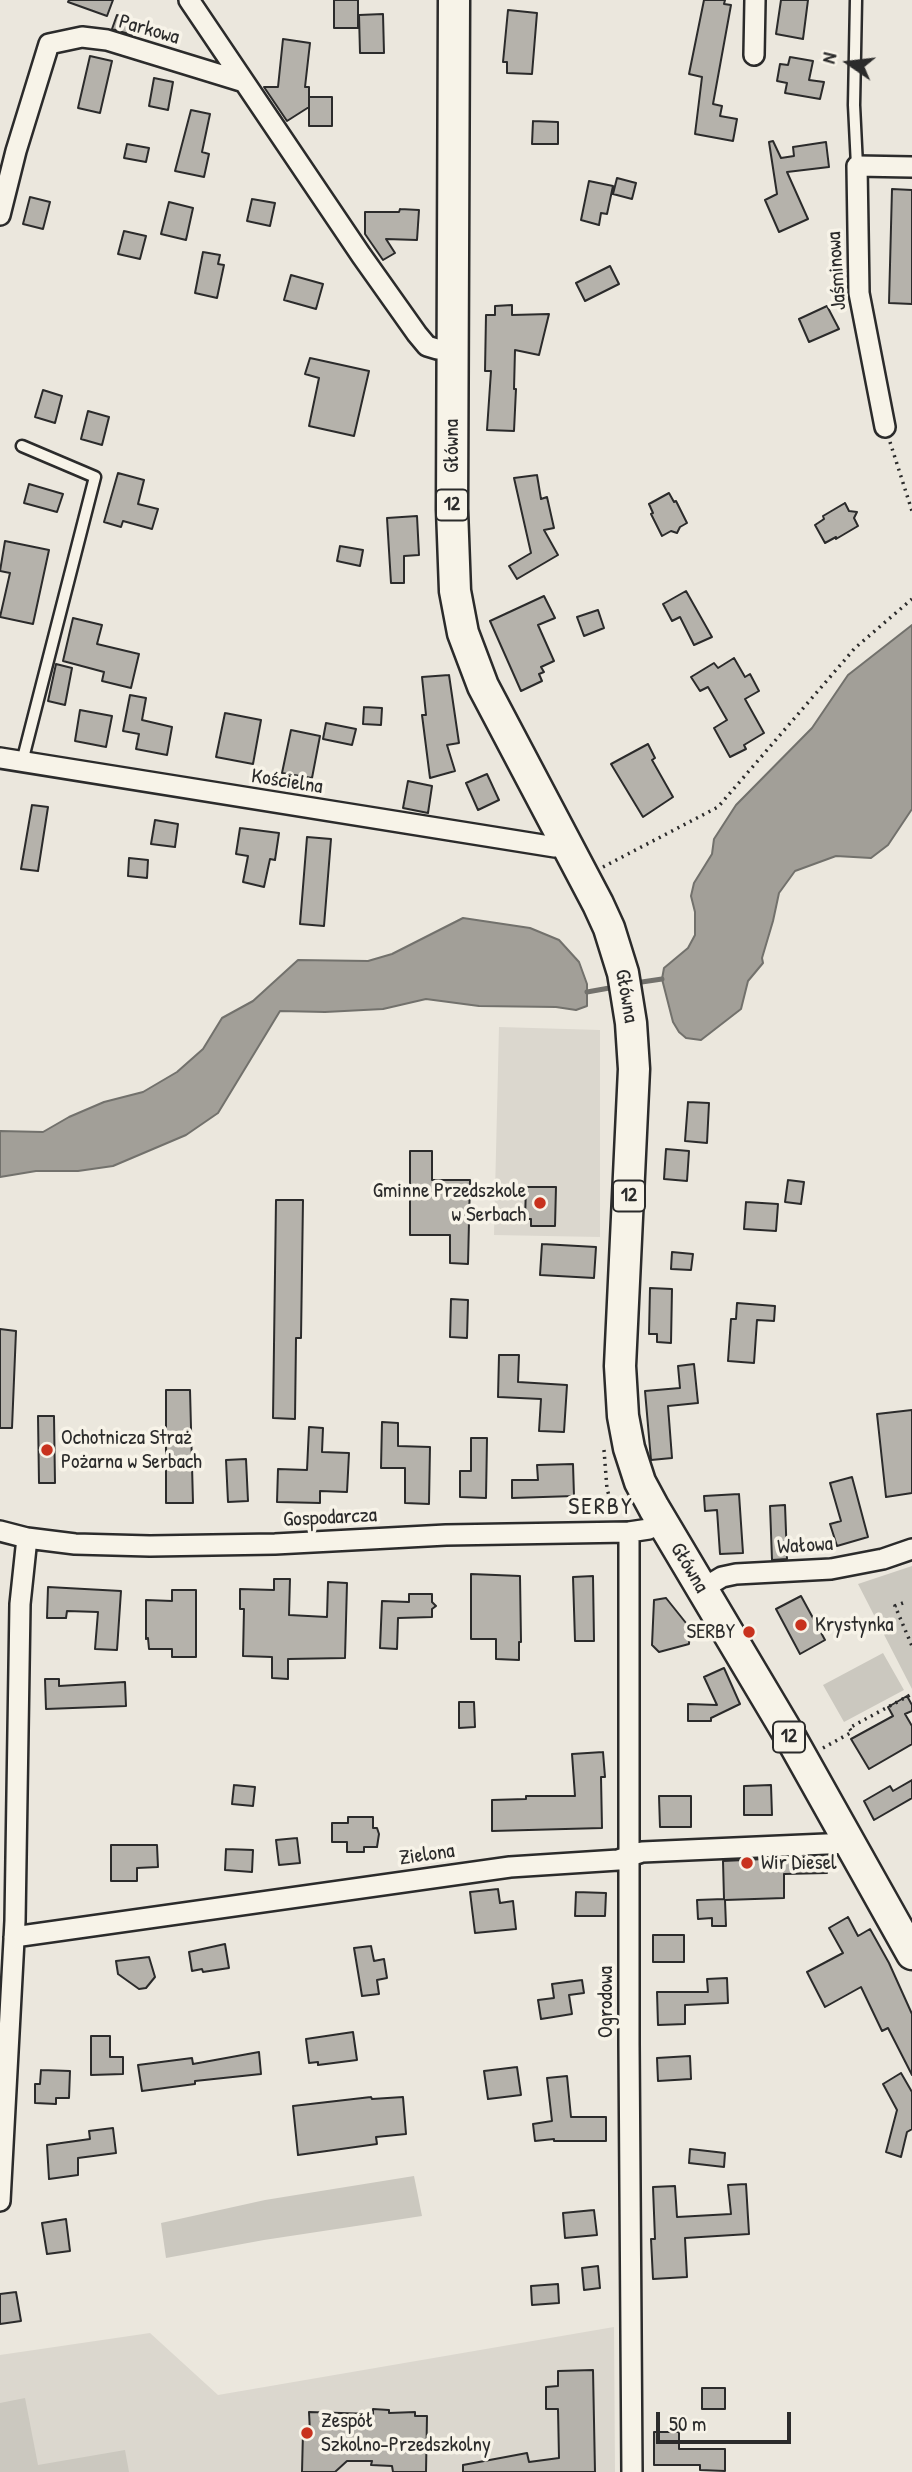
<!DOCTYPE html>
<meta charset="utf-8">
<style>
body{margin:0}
#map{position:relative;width:912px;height:2472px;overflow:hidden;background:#ebe7dd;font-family:"Patrick Hand",sans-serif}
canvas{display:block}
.north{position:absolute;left:814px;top:28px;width:70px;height:70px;-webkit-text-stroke:5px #f7f3e8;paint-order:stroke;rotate:284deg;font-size:19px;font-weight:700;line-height:28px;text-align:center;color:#2b2b2b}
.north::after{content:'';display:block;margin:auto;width:24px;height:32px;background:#2b2b2b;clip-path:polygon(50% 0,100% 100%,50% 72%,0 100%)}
.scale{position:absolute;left:656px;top:2412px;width:135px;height:32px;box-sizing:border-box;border:4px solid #2b2b2b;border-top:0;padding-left:9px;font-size:21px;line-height:24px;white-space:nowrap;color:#2b2b2b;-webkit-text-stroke:5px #f7f3e8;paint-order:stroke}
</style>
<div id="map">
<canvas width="912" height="2472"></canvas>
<div class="north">N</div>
<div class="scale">50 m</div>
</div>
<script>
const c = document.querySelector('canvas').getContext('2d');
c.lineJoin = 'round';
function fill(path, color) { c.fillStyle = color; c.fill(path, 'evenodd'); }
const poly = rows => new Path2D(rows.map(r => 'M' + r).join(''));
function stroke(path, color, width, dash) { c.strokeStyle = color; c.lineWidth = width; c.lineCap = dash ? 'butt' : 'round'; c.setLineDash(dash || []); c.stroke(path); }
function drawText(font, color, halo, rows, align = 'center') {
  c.font = font + ' "Patrick Hand",sans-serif'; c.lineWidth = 7; c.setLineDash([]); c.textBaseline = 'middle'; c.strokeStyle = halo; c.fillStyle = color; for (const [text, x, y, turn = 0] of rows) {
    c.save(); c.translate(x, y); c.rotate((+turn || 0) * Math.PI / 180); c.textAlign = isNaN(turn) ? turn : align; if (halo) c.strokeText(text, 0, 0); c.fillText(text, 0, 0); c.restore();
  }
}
fill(poly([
 [499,1027,600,1030,600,1237,494,1235],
 [614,2327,615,2472,0,2472,0,2355,150,2333,218,2395]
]), '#dbd7ce');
fill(poly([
 [912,1566,912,1689,858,1584],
 [883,1653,904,1690,844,1722,823,1685],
 [414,2176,422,2216,264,2240,166,2258,161,2223,265,2200],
 [25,2398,38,2465,125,2450,129,2472,0,2472,0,2403]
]), '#cbc8bf');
const water = poly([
 [912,625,912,809,888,845,871,858,836,856,795,871,779,893,773,921,762,958,763,963,748,981,741,1009,701,1040,686,1038,679,1032,673,1022,662,979,664,968,688,948,695,935,695,912,691,896,694,883,712,854,714,839,736,805,812,728,848,675,912,625],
 [463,918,530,928,559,940,579,962,587,984,587,1006,576,1010,556,1007,479,1006,426,999,383,1009,325,1012,280,1011,218,1113,186,1135,113,1166,78,1171,36,1171,0,1177,0,1131,43,1132,69,1117,104,1102,143,1092,177,1072,203,1049,222,1018,253,1001,298,960,368,961,392,954,463,918]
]);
fill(water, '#a29f98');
stroke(water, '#72716c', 2);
stroke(poly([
 [635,983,662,979],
 [587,992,615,987]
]), '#72716c', 5);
const building = poly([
 [69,0,113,0,107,16,68,2,69,0],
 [334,0,358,0,358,28,334,28,334,0],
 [704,0,725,0,724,4,731,5,713,104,722,106,720,116,737,119,733,141,695,134,702,77,689,74,704,0],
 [781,0,808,0,803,39,776,34,781,0],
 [508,10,537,13,532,74,507,73,507,62,503,62,508,10],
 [383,14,384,53,360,53,359,15,383,14],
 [117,15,136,21,132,35,112,29,117,15],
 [283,39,310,43,305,87,309,87,309,107,287,121,264,87,278,87,283,39],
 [90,56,112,61,100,113,78,108,90,56],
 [790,57,813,61,809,80,824,82,820,99,785,93,787,83,777,81,780,64,788,65,790,57],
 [154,78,173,82,168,110,149,106,154,78],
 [309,97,332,97,332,126,309,126,309,97],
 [191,110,210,114,202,152,209,154,204,177,175,171,191,110],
 [533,121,558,122,558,144,532,144,533,121],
 [773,141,781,158,794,156,793,147,826,142,829,167,787,172,808,219,779,232,765,200,777,194,769,142,773,141],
 [127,144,149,148,146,162,124,158,127,144],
 [617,178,636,183,632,199,613,194,617,178],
 [589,181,613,186,607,214,601,213,599,225,581,220,589,181],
 [892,189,912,190,912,304,889,303,892,189],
 [30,197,50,202,43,229,23,224,30,197],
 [252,199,275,203,270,226,247,221,252,199],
 [169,202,193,208,186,240,161,234,169,202],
 [400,209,419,210,417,240,386,239,395,253,383,260,365,234,365,212,399,212,400,209],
 [124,231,146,236,140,259,118,254,124,231],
 [203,252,220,255,218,264,224,265,217,298,195,293,203,252],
 [610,266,619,284,585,301,576,283,610,266],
 [291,275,323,284,316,309,284,300,291,275],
 [512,305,512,315,549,314,539,355,515,350,514,389,516,389,514,431,487,430,491,371,485,371,486,315,495,315,495,306,512,305],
 [827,306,839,329,809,342,799,319,827,306],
 [310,358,369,371,354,436,309,426,319,378,305,374,310,358],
 [43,390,62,396,55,423,35,417,43,390],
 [88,411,109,417,102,445,81,439,88,411],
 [118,473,144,480,138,504,158,509,152,529,123,521,121,527,104,522,118,473],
 [537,475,541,499,547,497,554,528,544,530,558,555,517,579,509,566,531,553,514,478,537,475],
 [29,484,63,494,57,512,24,503,29,484],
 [669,493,674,502,676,501,687,523,680,527,677,533,671,531,662,536,651,514,653,513,649,504,669,493],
 [845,503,849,511,857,512,854,518,858,526,836,539,836,537,825,543,815,525,824,519,823,516,845,503],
 [417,516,419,555,404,556,404,583,391,583,387,518,417,516],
 [5,541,49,550,33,624,0,617,10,573,0,571,5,541],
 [340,546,363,550,360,566,337,561,340,546],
 [686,591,712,637,694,645,680,617,672,621,663,604,686,591],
 [544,596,555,618,538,625,554,661,541,667,544,672,539,674,542,681,521,691,490,621,544,596],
 [598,610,604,628,584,636,577,617,598,610],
 [73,618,102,625,97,644,139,654,131,688,102,681,104,672,63,661,73,618],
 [734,658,745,677,750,674,759,691,745,699,764,733,744,745,746,749,730,757,714,728,727,720,708,687,700,691,691,677,714,663,718,668,734,658],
 [56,664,72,668,65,705,48,701,56,664],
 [449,675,459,743,447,745,455,771,430,778,422,715,426,715,422,677,449,675],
 [130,695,146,698,142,720,172,727,167,755,136,749,139,734,123,731,130,695],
 [364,707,382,708,381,725,363,724,364,707],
 [80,710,112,716,106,747,75,741,80,710],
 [225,713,261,720,253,764,216,757,225,713],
 [326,723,356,729,352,745,323,739,326,723],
 [291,730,320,736,312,778,282,773,291,730],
 [648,744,655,758,652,760,673,797,643,817,611,764,648,744],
 [487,774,499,800,478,810,466,783,487,774],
 [408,781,432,786,428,813,403,808,408,781],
 [32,805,48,807,38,871,21,869,32,805],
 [155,820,178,824,175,847,151,844,155,820],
 [240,828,279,833,275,860,270,859,264,887,243,882,248,856,236,854,240,828],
 [307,837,331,839,324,926,300,924,307,837],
 [129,858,148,860,147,878,128,876,129,858],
 [688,1102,709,1103,707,1143,685,1141,688,1102],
 [666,1149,689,1151,687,1181,664,1179,666,1149],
 [410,1151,432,1151,432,1180,470,1180,468,1264,450,1263,450,1235,410,1235,410,1151],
 [788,1180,804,1182,801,1204,785,1202,788,1180],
 [526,1187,556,1187,555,1226,531,1226,531,1219,525,1219,526,1187],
 [276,1200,303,1200,301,1338,296,1338,295,1419,273,1418,276,1200],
 [746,1202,778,1204,776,1231,744,1229,746,1202],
 [542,1244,596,1247,594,1278,540,1275,542,1244],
 [672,1252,693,1254,691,1270,671,1269,672,1252],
 [650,1288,672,1289,671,1343,657,1342,657,1334,649,1334,650,1288],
 [451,1299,468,1300,467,1338,450,1337,451,1299],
 [737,1303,775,1306,774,1321,757,1320,754,1363,728,1361,731,1319,736,1319,737,1303],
 [0,1329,16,1331,12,1428,0,1428,0,1329],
 [499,1355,519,1355,518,1382,567,1385,564,1432,539,1431,541,1399,498,1397,499,1355],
 [694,1364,698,1403,668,1406,672,1458,651,1460,645,1391,680,1388,678,1366,694,1364],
 [166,1390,190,1390,193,1503,166,1503,166,1390],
 [912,1410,912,1493,886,1497,877,1414,912,1410],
 [38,1416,54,1416,55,1483,39,1483,38,1416],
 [382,1422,398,1423,398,1446,430,1447,429,1504,405,1503,405,1468,381,1468,382,1422],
 [309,1427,323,1428,322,1452,349,1453,347,1492,320,1491,320,1503,277,1502,278,1469,307,1470,309,1427],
 [471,1438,487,1438,486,1498,460,1497,460,1471,471,1471,471,1438],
 [246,1459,248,1501,228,1502,226,1460,246,1459],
 [573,1464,574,1496,512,1498,512,1480,538,1480,537,1465,573,1464],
 [852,1477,868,1537,837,1546,830,1524,841,1521,830,1483,852,1477],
 [739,1494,743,1553,720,1554,717,1510,705,1511,704,1496,739,1494],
 [785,1505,787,1559,772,1560,770,1506,785,1505],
 [471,1574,520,1576,521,1642,519,1642,519,1660,496,1659,496,1639,471,1639,471,1574],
 [593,1576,594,1641,575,1641,573,1577,593,1576],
 [274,1579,290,1579,289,1615,327,1617,328,1582,347,1583,345,1658,288,1659,288,1679,272,1678,272,1657,243,1656,244,1609,240,1609,240,1589,274,1590,274,1579],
 [48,1587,121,1591,117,1650,95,1649,98,1612,67,1611,66,1618,47,1618,48,1587],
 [172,1590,196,1590,196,1657,172,1657,172,1649,149,1649,148,1638,146,1639,146,1600,172,1601,172,1590],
 [409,1594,432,1594,432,1602,436,1606,432,1609,432,1617,398,1618,397,1649,380,1648,382,1601,409,1602,409,1594],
 [801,1596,825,1640,800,1654,776,1609,801,1596],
 [666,1598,690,1628,689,1644,659,1652,652,1645,654,1600,666,1598],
 [724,1668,740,1704,711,1718,711,1721,688,1721,688,1704,717,1705,704,1677,724,1668],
 [45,1679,59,1679,59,1686,125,1682,126,1706,46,1709,45,1679],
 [907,1696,912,1705,912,1711,905,1714,912,1726,912,1744,869,1769,851,1739,893,1716,888,1707,907,1696],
 [459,1702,474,1702,475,1727,459,1728,459,1702],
 [603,1752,605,1777,601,1777,602,1828,492,1831,492,1800,526,1799,526,1796,575,1796,572,1754,603,1752],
 [912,1780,912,1798,874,1820,864,1801,890,1786,893,1791,912,1780],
 [234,1785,255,1787,253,1806,232,1804,234,1785],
 [771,1785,772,1815,744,1815,744,1786,771,1785],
 [659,1796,691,1796,691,1827,660,1827,659,1796],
 [348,1817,373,1817,373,1828,377,1828,379,1834,377,1847,364,1847,364,1852,347,1852,347,1842,332,1842,332,1823,348,1823,348,1817],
 [297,1838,300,1863,279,1865,276,1840,297,1838],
 [111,1845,157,1845,158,1867,137,1868,137,1881,111,1881,111,1845],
 [226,1849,253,1850,252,1872,225,1870,226,1849],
 [827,1856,827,1873,784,1874,784,1898,725,1900,726,1926,712,1926,712,1918,698,1919,697,1900,724,1899,723,1861,827,1856],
 [498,1889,500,1903,513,1901,516,1929,475,1933,470,1892,498,1889],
 [576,1892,606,1893,605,1916,575,1916,576,1892],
 [848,1917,858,1936,870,1929,889,1963,912,2014,912,2075,888,2028,882,2031,861,1987,825,2007,807,1972,843,1953,829,1928,848,1917],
 [653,1935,684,1935,684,1962,653,1962,653,1935],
 [225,1944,229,1968,203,1972,202,1969,192,1971,189,1952,225,1944],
 [371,1946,374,1961,384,1959,387,1978,377,1980,379,1994,362,1996,354,1948,371,1946],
 [149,1957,155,1977,146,1988,139,1989,118,1974,116,1961,149,1957],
 [727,1978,728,2003,685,2005,685,2024,658,2025,657,1992,708,1992,707,1979,727,1978],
 [582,1980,584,1993,569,1995,572,2014,541,2019,538,2000,554,1998,552,1984,582,1980],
 [353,2032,357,2060,318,2065,318,2062,309,2063,306,2039,353,2032],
 [91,2036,110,2036,110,2057,123,2057,123,2074,91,2075,91,2036],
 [259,2052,261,2074,195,2081,195,2084,142,2091,138,2065,192,2058,193,2064,259,2052],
 [690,2056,691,2079,658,2081,657,2058,690,2056],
 [517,2067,521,2095,488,2099,484,2071,517,2067],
 [41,2070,70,2071,69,2098,56,2098,56,2104,35,2103,35,2084,40,2084,41,2070],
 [901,2073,912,2092,912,2129,907,2132,901,2157,886,2152,897,2110,883,2084,901,2073],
 [567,2076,571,2117,606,2117,606,2141,554,2141,554,2139,535,2141,533,2124,552,2121,547,2078,567,2076],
 [371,2097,372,2099,403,2097,406,2134,376,2137,377,2144,298,2155,293,2106,371,2097],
 [113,2128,116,2153,78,2158,78,2175,49,2179,47,2145,90,2139,89,2131,113,2128],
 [690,2149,725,2153,724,2167,689,2163,690,2149],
 [746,2184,749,2234,685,2238,687,2277,653,2279,651,2239,655,2239,653,2187,675,2186,677,2217,731,2214,728,2185,746,2184],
 [594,2210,597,2235,565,2238,563,2213,594,2210],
 [66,2219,70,2251,47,2254,42,2223,66,2219],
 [598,2266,600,2288,584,2290,582,2268,598,2266],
 [558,2284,559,2303,532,2305,531,2286,558,2284],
 [16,2292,21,2321,0,2324,0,2294,16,2292],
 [593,2370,595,2472,463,2472,463,2465,527,2453,529,2462,559,2458,558,2409,546,2409,546,2387,558,2386,558,2371,593,2370],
 [702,2388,725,2388,725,2409,702,2409,702,2388],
 [373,2409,389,2410,389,2413,415,2412,415,2416,427,2416,426,2472,393,2472,392,2466,371,2465,372,2461,347,2461,335,2472,302,2472,303,2432,310,2432,309,2412,373,2414,373,2409],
 [654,2432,679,2432,679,2449,725,2449,725,2471,700,2470,700,2465,654,2465,654,2432]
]);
fill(building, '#b5b2ab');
stroke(building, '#2b2b2b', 2);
const lane = poly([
 [856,0,854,105,857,166],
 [22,762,95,477,22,446]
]);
const street = poly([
 [189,0,361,255,417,334,427,346,437,349,453,349],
 [754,55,755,0],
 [0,215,16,151,49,44,82,37,107,40,244,82],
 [885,427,859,293,857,166,912,167],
 [0,758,555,847,566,840],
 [0,1531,27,1538,75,1544,150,1546,275,1544,446,1535,629,1532,649,1529,662,1522],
 [629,1532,629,2044,632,2472],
 [702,1589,722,1577,736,1574,831,1569,883,1559,912,1549],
 [14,1937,510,1867,618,1860,642,1852,849,1843],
 [0,2201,15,1921,20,1604,27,1538]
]);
const primary = poly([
 [454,0,452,509,455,591,463,633,483,686,598,904,609,928,623,973,631,1023,634,1069,620,1366,623,1416,629,1448,640,1482,654,1508,792,1740,912,1954]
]);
stroke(lane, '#2b2b2b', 15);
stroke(street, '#2b2b2b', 24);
stroke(primary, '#2b2b2b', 35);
stroke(poly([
 [890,442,912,511],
 [603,867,718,807,855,648,912,599],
 [604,1450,607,1489,615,1515],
 [903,1603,895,1606,912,1646],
 [823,1748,852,1732,849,1728,912,1694]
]), '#2b2b2b', 3.5, [2, 5]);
stroke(lane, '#f7f3e8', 10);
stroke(street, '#f7f3e8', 19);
stroke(primary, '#f7f3e8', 30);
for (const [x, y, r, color] of [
 [540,1203,7,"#c8321e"],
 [47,1450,7,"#c8321e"],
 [801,1625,7,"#c8321e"],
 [749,1632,7,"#c8321e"],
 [747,1863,7,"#c8321e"],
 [307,2433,7,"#c8321e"]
]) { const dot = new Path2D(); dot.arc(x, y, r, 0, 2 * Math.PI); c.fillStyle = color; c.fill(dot); stroke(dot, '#f7f3e8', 2.5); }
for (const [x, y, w] of [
 [452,505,32],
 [629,1196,32],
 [789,1737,32]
]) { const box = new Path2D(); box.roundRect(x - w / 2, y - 15.5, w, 31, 5); c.fillStyle = '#f7f3e8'; c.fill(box); stroke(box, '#2b2b2b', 2); }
drawText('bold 19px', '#2b2b2b', null, [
 ["12",452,505],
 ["12",629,1196],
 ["12",789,1737]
]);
drawText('21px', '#2b2b2b', '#f7f3e8', [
 ["Parkowa",149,30,16],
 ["Jaśminowa",837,271,-94],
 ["Główna",452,446,-90],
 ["Kościelna",287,782,9],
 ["Główna",626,996,80],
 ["Gospodarcza",330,1518,-3],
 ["Wałowa",805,1546,-4],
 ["Główna",689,1568,59],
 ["Zielona",427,1855,-8],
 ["Ogrodowa",606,2002,-90]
]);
drawText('21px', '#2b2b2b', '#f7f3e8', [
 ["Gminne Przedszkole",526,1191,"right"],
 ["w Serbach",526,1215,"right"],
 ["Ochotnicza Straż",61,1438],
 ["Pożarna w Serbach",61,1462],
 ["Krystynka",815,1625],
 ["SERBY",735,1632,"right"],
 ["Wir Diesel",761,1863],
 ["Zespół",321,2421],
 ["Szkolno-Przedszkolny",321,2445]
], 'left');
c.letterSpacing = '2px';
drawText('24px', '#2b2b2b', '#f7f3e8', [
 ["SERBY",601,1508]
]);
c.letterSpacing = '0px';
</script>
